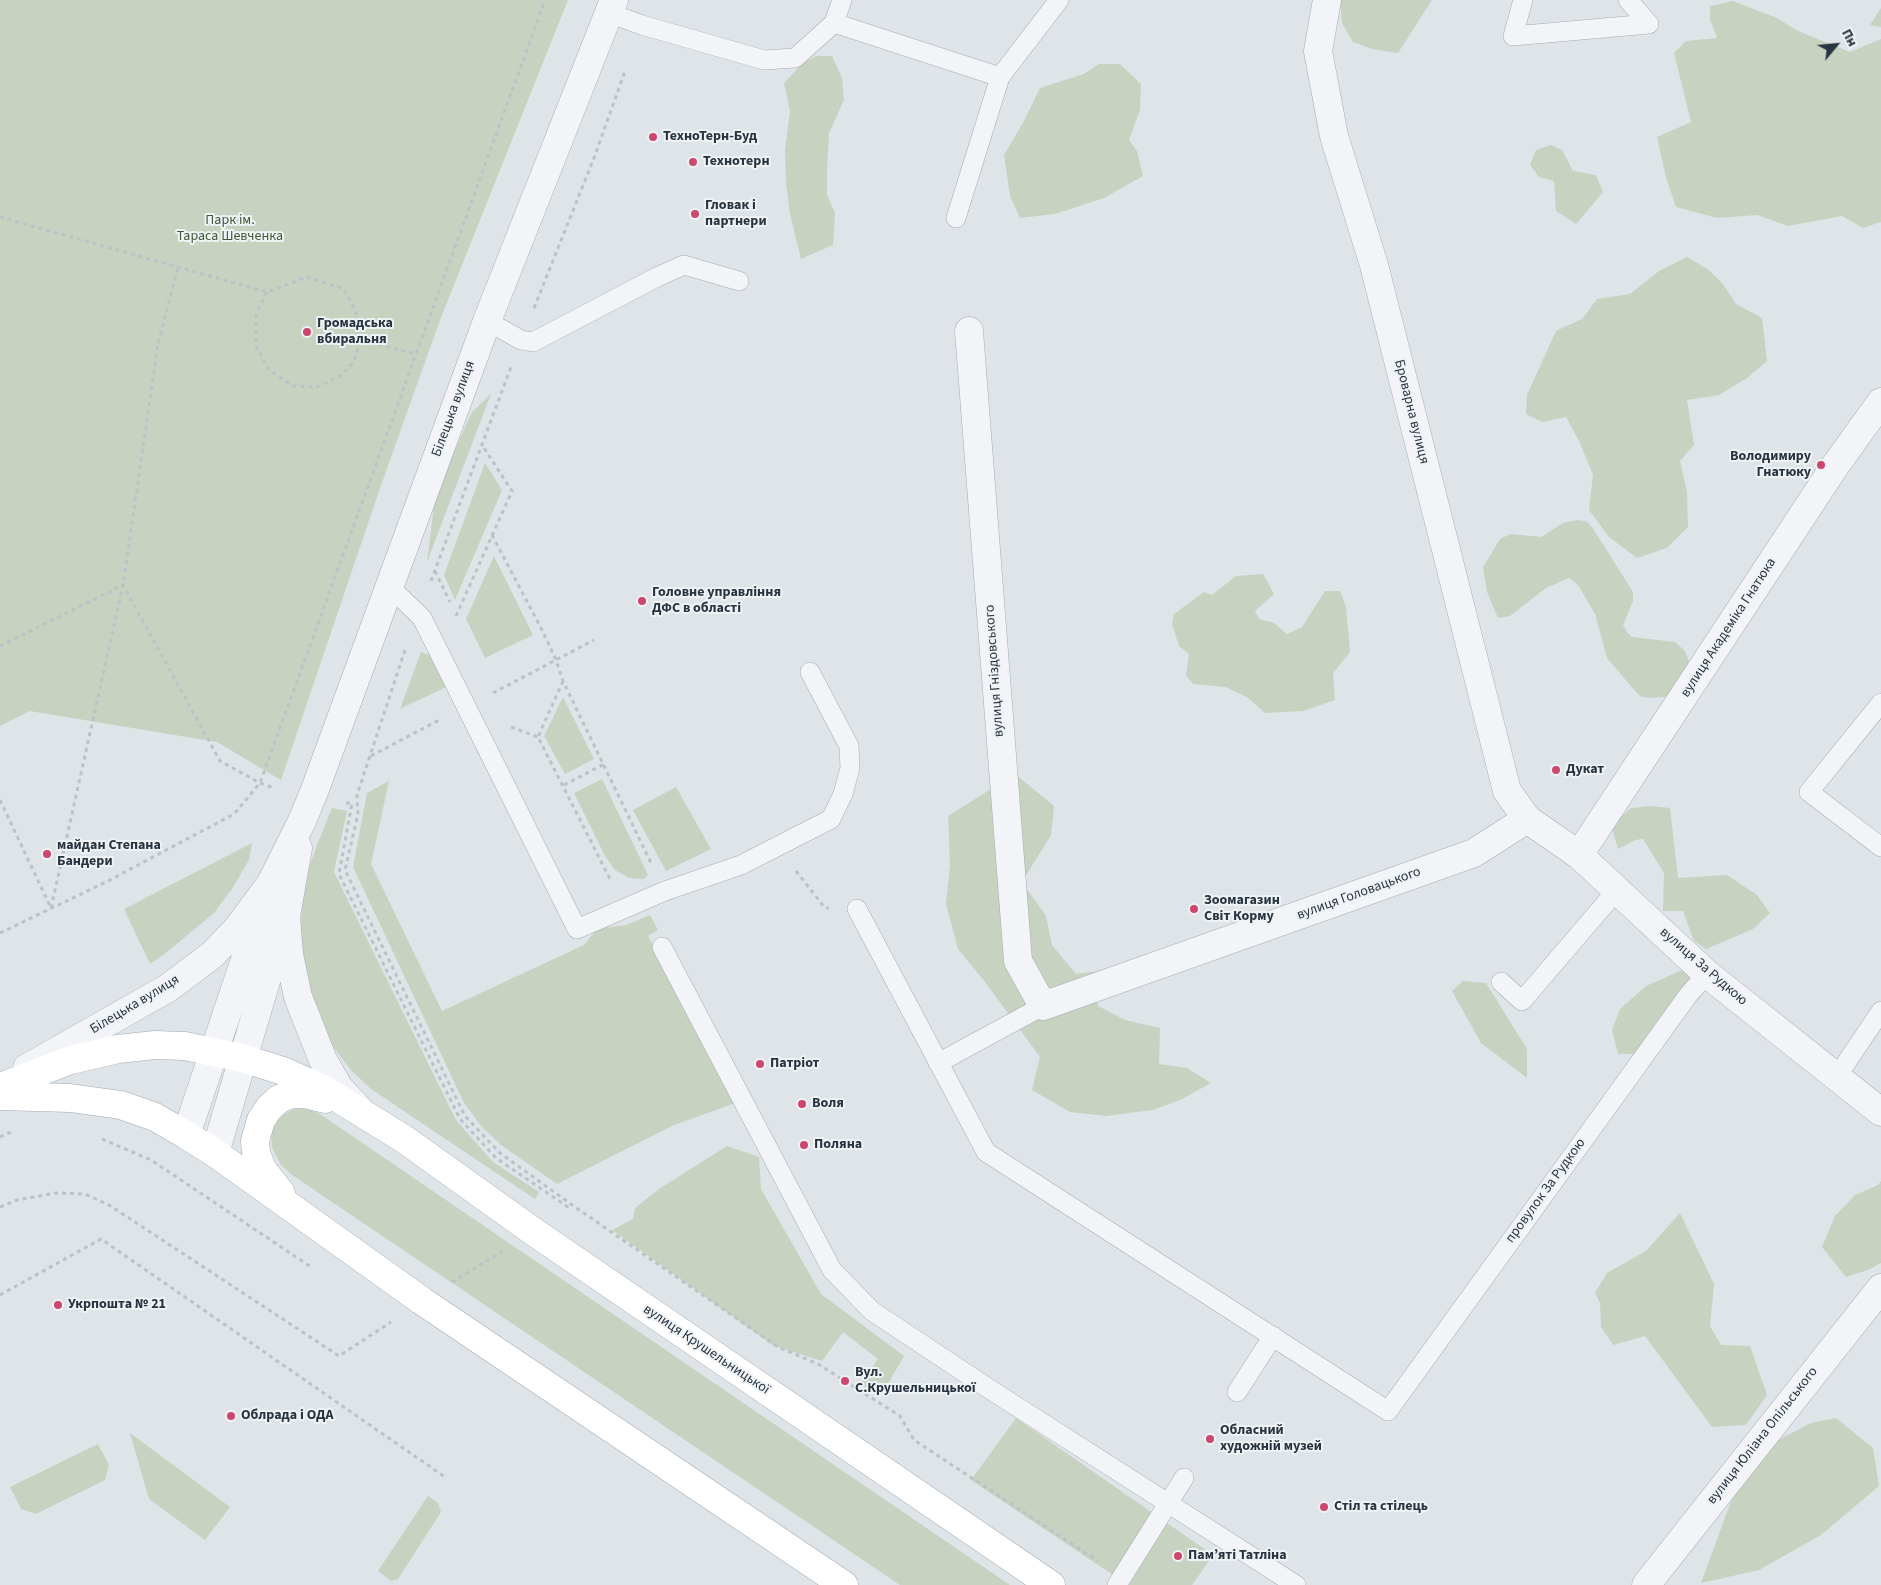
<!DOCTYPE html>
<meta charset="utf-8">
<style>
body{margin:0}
#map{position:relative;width:1881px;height:1585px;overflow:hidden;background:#dfe4e8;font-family:"Source Sans 3",sans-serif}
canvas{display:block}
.north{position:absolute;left:1811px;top:20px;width:50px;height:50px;-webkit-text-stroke:4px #eff3f6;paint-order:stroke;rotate:62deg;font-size:14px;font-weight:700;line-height:20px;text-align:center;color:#28343f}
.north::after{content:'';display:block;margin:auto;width:18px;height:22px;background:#28343f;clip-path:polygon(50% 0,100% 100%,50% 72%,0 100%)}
</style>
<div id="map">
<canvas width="1881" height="1585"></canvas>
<div class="north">Пн</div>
</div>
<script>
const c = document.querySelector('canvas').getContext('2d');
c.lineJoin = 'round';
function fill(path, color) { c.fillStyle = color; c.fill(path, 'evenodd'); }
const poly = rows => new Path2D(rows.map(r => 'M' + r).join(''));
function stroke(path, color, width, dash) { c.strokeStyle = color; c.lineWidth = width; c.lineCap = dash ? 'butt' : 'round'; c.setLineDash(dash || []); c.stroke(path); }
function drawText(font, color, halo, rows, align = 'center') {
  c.font = font + ' "Source Sans 3",sans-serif'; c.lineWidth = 4; c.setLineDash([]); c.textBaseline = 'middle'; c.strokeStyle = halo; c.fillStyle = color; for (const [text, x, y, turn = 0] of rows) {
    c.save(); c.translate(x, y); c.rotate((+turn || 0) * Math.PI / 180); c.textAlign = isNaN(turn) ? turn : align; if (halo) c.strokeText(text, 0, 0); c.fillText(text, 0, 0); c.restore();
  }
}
fill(poly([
 [0,0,568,0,440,320,380,488,281,780,217,742,30,711,0,726],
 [1340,0,1432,0,1398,53,1372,49,1353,42,1342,23],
 [1733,1,1777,18,1798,31,1850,52,1881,39,1881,222,1863,228,1842,216,1788,226,1757,215,1717,218,1676,207,1666,177,1657,137,1691,122,1674,53,1686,41,1717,38,1710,20,1710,6],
 [1881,8,1881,27,1870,25],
 [816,56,832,56,842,78,844,100,829,133,827,170,827,195,835,213,833,245,801,259,790,214,786,183,785,151,790,111,784,83,802,64],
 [1099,64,1120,64,1141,84,1140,110,1129,140,1137,151,1143,176,1104,198,1055,214,1020,218,1010,196,1004,155,1024,121,1040,88,1084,74],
 [1551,145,1562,150,1573,171,1596,175,1603,192,1576,224,1556,211,1554,181,1539,177,1530,165,1536,150],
 [1687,257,1709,270,1723,284,1736,304,1762,318,1767,361,1747,378,1719,395,1687,400,1694,445,1680,461,1687,492,1688,527,1667,548,1637,558,1609,537,1589,510,1593,475,1580,443,1566,417,1543,422,1526,414,1527,395,1556,331,1582,319,1597,299,1630,294,1659,271],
 [491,394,427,562,434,506,445,472,472,412],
 [485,463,502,490,455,600,444,575],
 [1577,520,1586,521,1592,527,1633,592,1633,601,1623,625,1627,632,1632,637,1675,642,1685,651,1691,667,1676,696,1650,698,1642,697,1636,692,1607,658,1595,614,1578,585,1569,578,1546,588,1510,616,1498,618,1487,592,1483,567,1500,539,1511,534,1541,537,1563,523],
 [494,556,533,635,485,658,466,619],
 [1263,574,1274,594,1255,611,1259,619,1274,623,1287,634,1302,627,1325,591,1340,591,1346,607,1350,652,1333,673,1335,700,1303,711,1265,713,1247,697,1225,687,1193,684,1186,675,1189,654,1179,646,1172,624,1174,614,1204,592,1212,595,1236,576],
 [421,652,432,656,446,687,400,709],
 [563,697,594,759,565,774,544,736],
 [1015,774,1054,806,1051,835,1022,882,1046,916,1052,945,1076,974,1098,971,1098,1006,1125,1020,1160,1028,1159,1064,1187,1068,1211,1083,1180,1100,1152,1110,1106,1116,1070,1112,1032,1090,1040,1057,985,982,958,949,946,904,950,865,948,816],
 [602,779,648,875,644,879,629,878,615,870,605,856,574,793],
 [389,781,371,864,442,1011,584,945,597,929,626,925,650,915,658,930,648,936,686,1010,741,1101,674,1125,557,1184,501,1145,482,1127,464,1103,353,867,367,793],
 [676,787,711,849,666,871,633,810],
 [1650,806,1670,808,1678,878,1727,875,1757,895,1770,913,1753,929,1706,949,1694,941,1683,911,1663,911,1664,873,1643,839,1635,840,1618,849,1611,825,1631,808],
 [332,808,347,811,334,872,456,1120,493,1162,539,1192,535,1199,371,1089,351,1070,330,1043,312,1015,299,951,304,882,317,845],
 [252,843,249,860,232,889,214,913,167,952,150,964,124,909],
 [1689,967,1696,992,1689,1010,1675,1027,1646,1054,1618,1054,1612,1030,1620,1009,1646,986],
 [1463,981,1486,983,1527,1049,1527,1078,1481,1043,1452,991],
 [295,1109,307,1109,320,1114,1010,1585,900,1585,292,1175,281,1165,276,1156,272,1147,271,1133,275,1123,284,1114],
 [727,1146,759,1157,761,1189,821,1294,904,1356,882,1394,859,1385,878,1359,843,1332,822,1361,774,1346,612,1230,633,1219,635,1208,659,1189],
 [1881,1181,1881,1263,1868,1270,1846,1277,1822,1247,1835,1216,1855,1195,1878,1185],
 [1680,1213,1714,1284,1710,1326,1721,1345,1750,1346,1767,1395,1746,1425,1712,1427,1645,1336,1613,1345,1601,1327,1600,1303,1595,1293,1607,1273,1646,1251],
 [1016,1418,1213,1555,1192,1585,1128,1585,971,1480],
 [1836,1418,1873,1448,1879,1486,1821,1535,1759,1570,1701,1583,1737,1485,1767,1446,1811,1423],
 [130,1433,230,1507,205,1540,149,1499],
 [98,1444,109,1465,105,1480,36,1514,21,1509,10,1487],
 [428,1496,438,1503,441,1512,398,1579,391,1581,378,1571]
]), '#c7d2c1');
const lane = poly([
 [1523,0,1513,36,1649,24,1628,0],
 [609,13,642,25,764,60,795,58,834,23,1000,77],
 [834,23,842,0],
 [956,218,1000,77,1059,0],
 [487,321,521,340,533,342,657,277,684,265,739,281],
 [389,586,422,618,577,929,665,891,741,865,831,819,843,794,850,768,849,746,810,672],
 [1881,703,1809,792,1881,847],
 [857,909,986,1152,1388,1411,1689,994,1707,974],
 [662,947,832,1270,872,1311,994,1392,1296,1585],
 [1501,982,1522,1001,1617,890],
 [938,1063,1043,1006],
 [1836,1078,1881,1011],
 [1237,1392,1273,1336],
 [1117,1585,1184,1478]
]);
const street = poly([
 [1327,0,1318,51,1334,136,1374,265,1507,791,1527,819,1579,855,1707,974,1881,1112],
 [969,331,1018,961,1043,1006,1474,853,1527,819],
 [298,848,286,916,289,954,298,997,323,1060,339,1088,358,1108],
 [1579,855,1835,466,1881,402],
 [27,1068,168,988,212,955,237,929,271,883,302,821,314,792,487,321,614,0],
 [186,1135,264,903],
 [215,1153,282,927],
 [1646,1585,1881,1288]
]);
const primary = poly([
 [0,1087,71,1060,118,1049,155,1045,185,1046,242,1058,283,1071,323,1089,404,1139,534,1232,1051,1585],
 [0,1096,70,1098,121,1105,155,1117,186,1135,215,1153,422,1301,844,1585],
 [281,1193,262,1169,256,1153,255,1141,261,1120,269,1108,279,1099,291,1094,304,1094,325,1099]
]);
stroke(lane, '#a4acb2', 20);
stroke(street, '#a4acb2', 29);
stroke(primary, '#9faab4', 29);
stroke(poly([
 [0,217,267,292,307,277,344,289,356,312,360,340,416,354],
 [267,292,256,314,256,346,270,371,294,386,317,387,340,376,354,362,360,340],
 [534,308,594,158,625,71],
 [492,535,542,630,556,660,563,681,652,865],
 [435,571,450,602],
 [431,581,511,367],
 [456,616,512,491,482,445],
 [0,646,123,585,220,761,260,783,274,788],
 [405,650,357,795,358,814,345,870,465,1116,500,1153,575,1207,778,1347,818,1364,900,1416,914,1440,1098,1561],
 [563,681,538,737,611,881],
 [493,693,594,640],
 [511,727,538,737],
 [371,756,441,719],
 [564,785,604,764],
 [0,800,51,908],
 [346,803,352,803,339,874,460,1119,496,1158,571,1209],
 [796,871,825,908,829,908],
 [51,908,123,585,158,344,178,267],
 [0,933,108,881,234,814,260,783,545,0],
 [0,1137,11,1132],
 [102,1139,151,1160,311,1267],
 [0,1207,17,1200,56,1193,85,1194,109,1205,339,1356,391,1322],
 [452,1282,503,1251],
 [0,1295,101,1239,445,1477]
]), '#bdc2c7', 3, [4, 4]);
stroke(lane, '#f2f4f7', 19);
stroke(street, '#f2f4f7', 28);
stroke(primary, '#fff', 28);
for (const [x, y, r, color] of [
 [653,137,5,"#cb476d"],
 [693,162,5,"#cb476d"],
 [695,214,5,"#cb476d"],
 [307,332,5,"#cb476d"],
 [1821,465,5,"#cb476d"],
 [642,601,5,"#cb476d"],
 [1556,770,5,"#cb476d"],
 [47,854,5,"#cb476d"],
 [1194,909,5,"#cb476d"],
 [760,1064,5,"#cb476d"],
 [802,1104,5,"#cb476d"],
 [804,1145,5,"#cb476d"],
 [58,1305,5,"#cb476d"],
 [845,1381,5,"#cb476d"],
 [231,1416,5,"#cb476d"],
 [1210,1439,5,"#cb476d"],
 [1324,1507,5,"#cb476d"],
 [1178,1556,5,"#cb476d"]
]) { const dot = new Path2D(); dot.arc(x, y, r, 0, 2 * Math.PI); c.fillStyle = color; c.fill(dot); stroke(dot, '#eff3f6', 2); }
drawText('bold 14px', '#28343f', '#eff3f6', [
 ["ТехноТерн-Буд",663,137],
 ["Технотерн",703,162],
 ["Гловак і",705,206],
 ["партнери",705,222],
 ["Громадська",317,324],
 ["вбиральня",317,340],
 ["Володимиру",1811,457,"right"],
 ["Гнатюку",1811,473,"right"],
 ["Головне управління",652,593],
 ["ДФС в області",652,609],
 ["Дукат",1566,770],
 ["майдан Степана",57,846],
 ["Бандери",57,862],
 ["Зоомагазин",1204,901],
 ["Світ Корму",1204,917],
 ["Патріот",770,1064],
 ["Воля",812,1104],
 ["Поляна",814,1145],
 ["Укрпошта № 21",68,1305],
 ["Вул.",855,1373],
 ["С.Крушельницької",855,1389],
 ["Облрада і ОДА",241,1416],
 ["Обласний",1220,1431],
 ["художній музей",1220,1447],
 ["Стіл та стілець",1334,1507],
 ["Пам’яті Татліна",1188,1556]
], 'left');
drawText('14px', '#425a36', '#eff3f6', [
 ["Парк ім.",230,221],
 ["Тараса Шевченка",230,237]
]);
drawText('14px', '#28343f', '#eff3f6', [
 ["Білецька вулиця",454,409,-70],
 ["Броварна вулиця",1411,412,76],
 ["вулиця Академіка Гнатюка",1729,628,-57],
 ["вулиця Гніздовського",995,671,-94],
 ["вулиця Головацького",1359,894,-20],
 ["вулиця За Рудкою",1703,967,41],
 ["Білецька вулиця",135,1005,-31],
 ["провулок За Рудкою",1546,1191,-54],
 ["вулиця Крушельницької",706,1350,34],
 ["вулиця Юліана Опільського",1763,1436,-52]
]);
</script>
